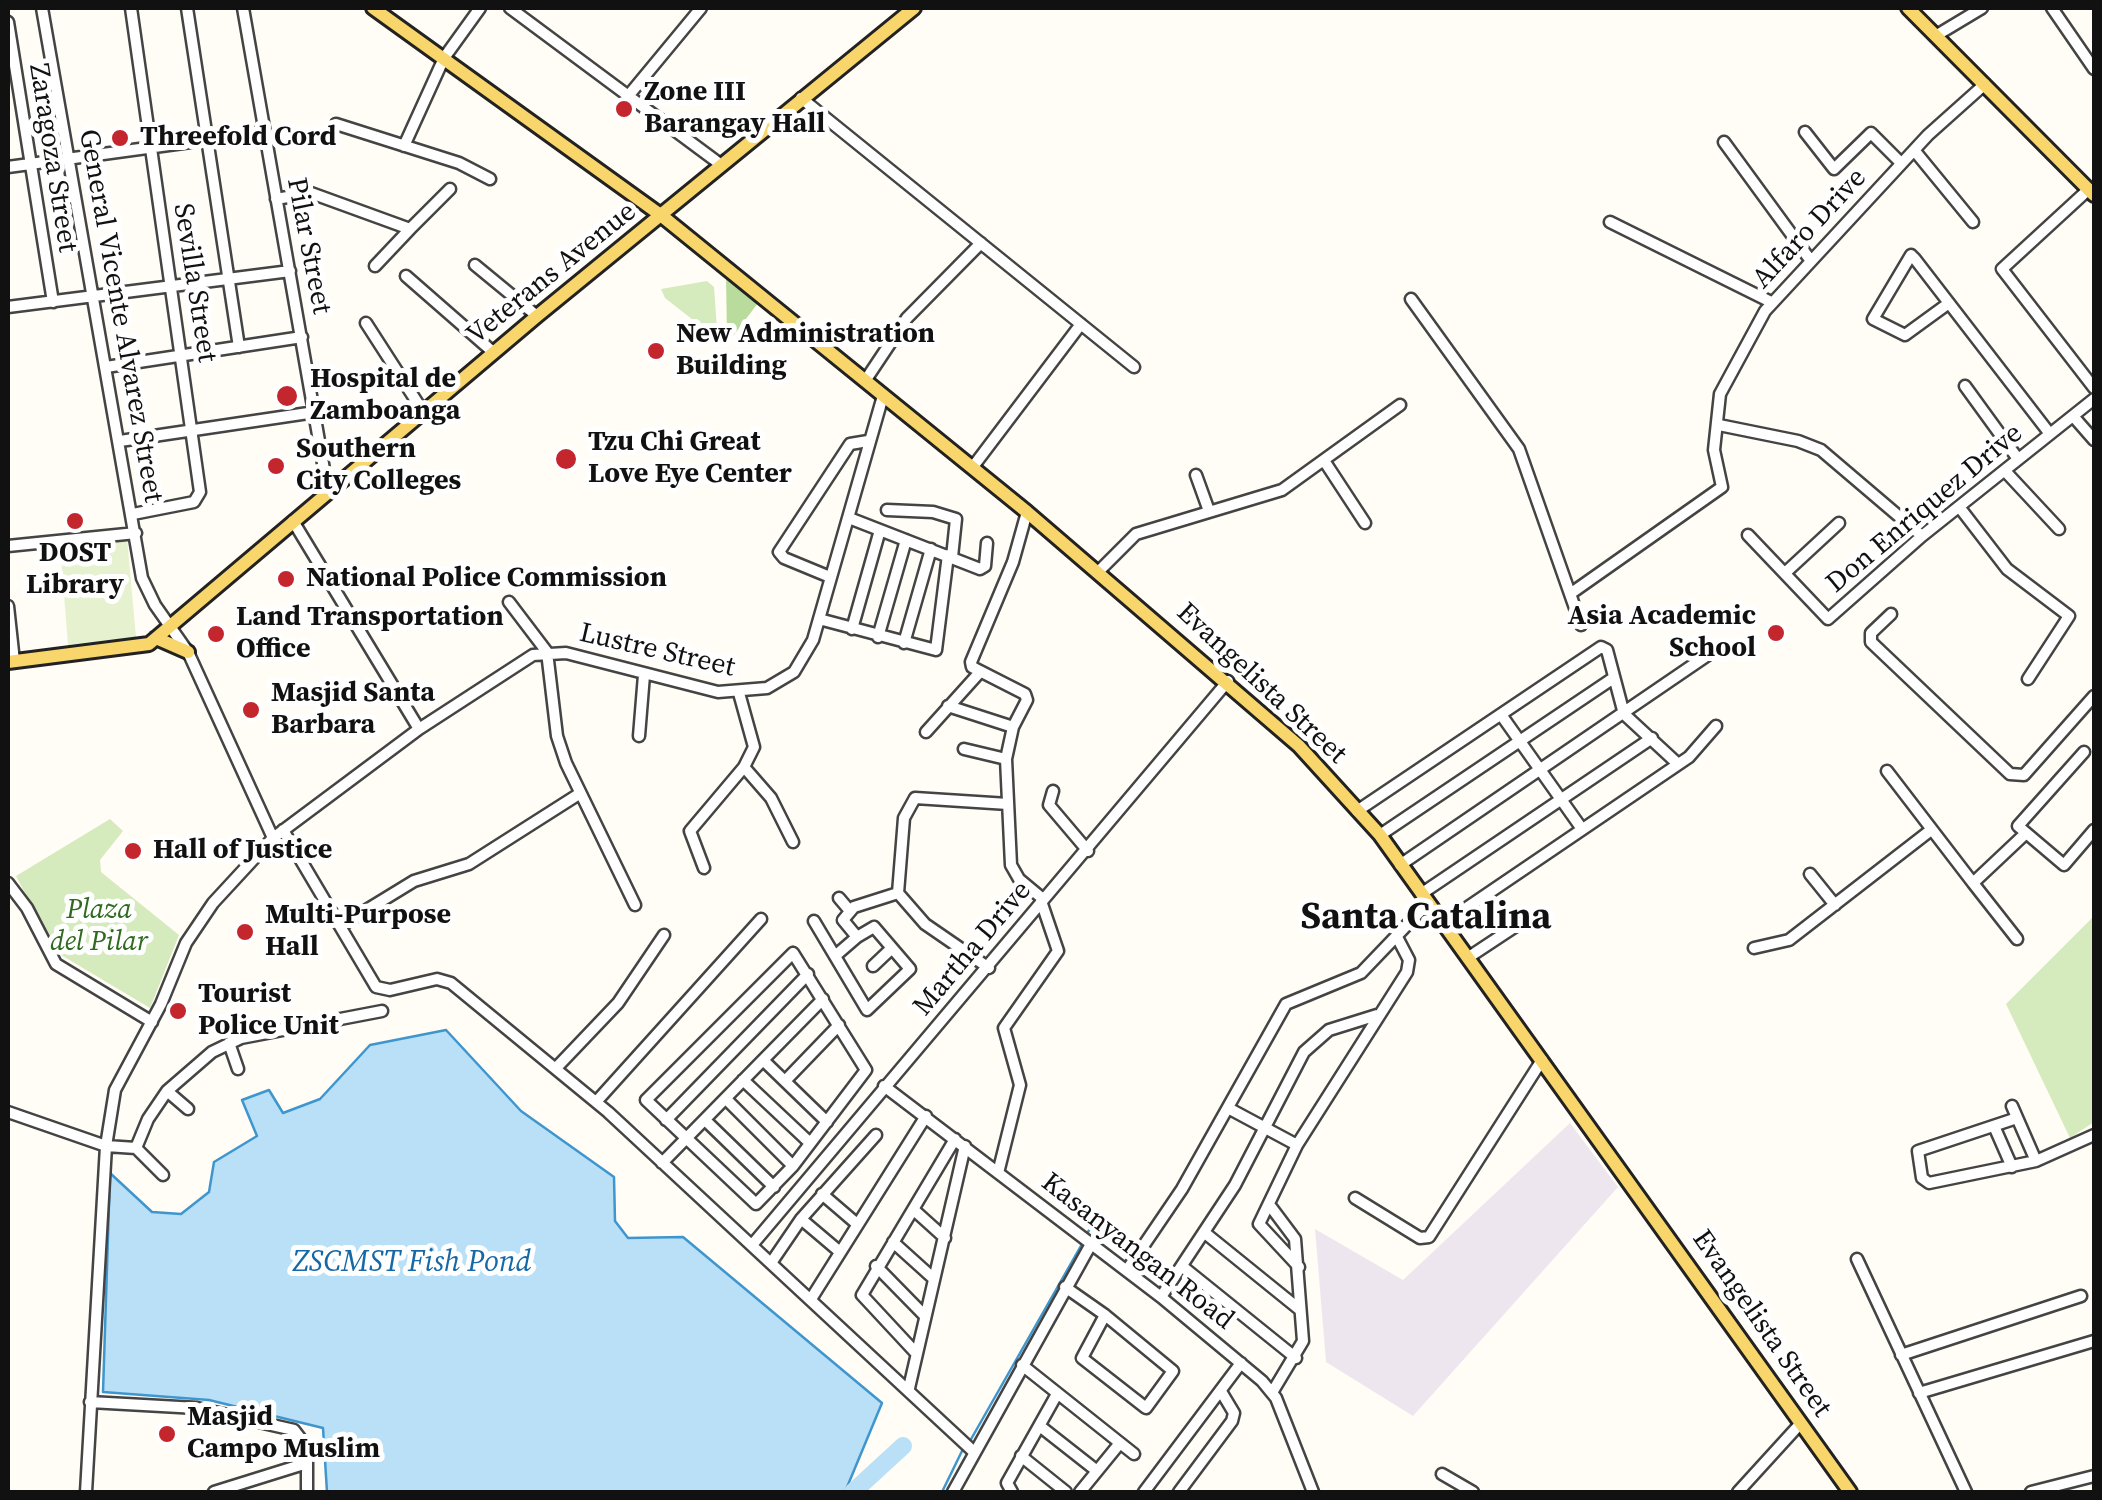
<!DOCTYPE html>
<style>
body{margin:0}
#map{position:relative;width:2102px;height:1500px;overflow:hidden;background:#fffdf5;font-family:"Source Serif 4",serif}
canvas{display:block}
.frame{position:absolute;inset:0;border:10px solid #111;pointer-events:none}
</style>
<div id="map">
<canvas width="2102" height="1500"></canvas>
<div class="frame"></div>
</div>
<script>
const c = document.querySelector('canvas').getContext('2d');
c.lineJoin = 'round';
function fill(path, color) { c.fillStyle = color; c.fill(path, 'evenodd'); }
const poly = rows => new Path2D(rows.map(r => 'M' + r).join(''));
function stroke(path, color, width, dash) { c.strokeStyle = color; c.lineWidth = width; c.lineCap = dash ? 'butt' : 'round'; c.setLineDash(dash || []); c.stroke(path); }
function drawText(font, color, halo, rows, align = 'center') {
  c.font = font + ' "Source Serif 4",serif'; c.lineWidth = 10; c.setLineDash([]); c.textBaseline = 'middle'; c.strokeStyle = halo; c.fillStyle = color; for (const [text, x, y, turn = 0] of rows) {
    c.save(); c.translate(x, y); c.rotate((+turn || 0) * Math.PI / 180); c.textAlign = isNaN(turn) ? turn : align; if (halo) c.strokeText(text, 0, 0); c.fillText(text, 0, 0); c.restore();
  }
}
fill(poly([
 [1570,1123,1618,1187,1413,1416,1326,1362,1315,1229,1403,1280]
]), '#eee6ef');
fill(poly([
 [707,281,714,287,717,329,711,334,665,298,661,289],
 [110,819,123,831,100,860,101,872,179,935,150,1008,56,952,16,876],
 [2094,916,2094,1122,2070,1138,2006,1004]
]), '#d5ebbd');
fill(poly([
 [726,276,758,303,730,340,727,337]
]), '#b9dc9c');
fill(poly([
 [127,538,136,637,68,645,60,545]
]), '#e6f2cf');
const water = poly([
 [446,1030,521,1111,614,1177,615,1221,628,1238,683,1237,882,1403,845,1492,327,1492,323,1428,209,1400,103,1392,110,1173,152,1212,181,1214,209,1192,214,1162,257,1136,242,1100,269,1090,283,1113,320,1099,370,1045,446,1030]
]);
fill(water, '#b9e0f7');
stroke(water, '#3f96cf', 2.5);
stroke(poly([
 [1088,1232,1100,1212],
 [970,1441,1082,1244],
 [942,1492,962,1451]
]), '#3f96cf', 2.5);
stroke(poly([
 [853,1492,903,1446]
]), '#b9e0f7', 18);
const minor = poly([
 [42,8,142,578,155,605,188,652,273,838],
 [131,8,200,492,194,502,133,514],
 [187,8,239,347],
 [243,8,328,492],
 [510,8,720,164],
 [2052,8,2094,69],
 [8,22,53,302],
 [1937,35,1982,8],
 [629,95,701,8],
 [801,98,1134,367],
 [336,124,459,163,490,179],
 [1805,132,1834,169,1871,133,1901,163],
 [1724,142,1811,261],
 [404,146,444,58,480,8],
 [1914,150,1973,222],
 [8,167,264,132],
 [2089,189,2002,269,2094,388],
 [276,199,311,193,410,229,450,189],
 [1610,222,1771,302],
 [475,265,537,316],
 [375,266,410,229],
 [406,276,493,352],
 [1411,299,1519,449,1581,625],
 [1949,303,1905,335,1873,319,1911,255,1915,259,2050,434],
 [8,307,290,271],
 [366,323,424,413],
 [106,367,302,337],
 [865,381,907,318,981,243],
 [1965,386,2018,459],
 [2073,416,2094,440],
 [1719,425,1798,441,1821,450,1922,536],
 [120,441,315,412],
 [1325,462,1365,523],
 [972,468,1081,324],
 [2005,471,2059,529],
 [1196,475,1209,511],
 [1960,508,2007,569,2069,616,2028,679],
 [887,510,933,512,956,519,952,557],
 [849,518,980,569,985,566,987,543],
 [293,521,419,729],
 [1748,535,1828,619,1922,536,2094,399],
 [8,546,136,533],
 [1098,572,1136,534,1282,490,1400,405],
 [1785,573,1839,523],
 [830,577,784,558,779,552,850,444,868,441],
 [1570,594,1722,487,1714,450,1720,394,1765,311,1928,135,1985,84],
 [509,602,547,652,557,736,566,763,635,905],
 [8,606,14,661],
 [1891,614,1871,633,1871,642,2010,774,2024,775,2094,696],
 [819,619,936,650,948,555],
 [852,629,880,530],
 [878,637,906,540],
 [904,643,931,549],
 [948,706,1013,727,1027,700,1025,694,972,667,971,662,1013,562,1027,512],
 [1502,716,1582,829],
 [1013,727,1006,759,1011,865,1019,879,1043,899],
 [926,732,980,672],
 [639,736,644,675],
 [964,749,1006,759],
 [2084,752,2018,826,2064,865,2094,830],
 [744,767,771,798,793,842],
 [1887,771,1973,883,2025,834],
 [1053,791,1049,805,1088,851],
 [1357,811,1601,647,1607,650,1624,714,1678,764],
 [283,830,376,987,390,990,437,979,451,983,608,1112,974,1452],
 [1380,835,1612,679],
 [1400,865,1718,648],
 [704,868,690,831,744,767,754,747,739,693],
 [1810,874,1835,905],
 [8,883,27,908,56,964,152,1022],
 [1973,883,2017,939],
 [898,893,925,924,989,968],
 [1421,894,1652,738],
 [839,898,850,911],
 [814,921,867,1010,910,969,874,927,857,937],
 [1443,924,1689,757,1716,726],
 [342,925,414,881,469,864,579,794],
 [1754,948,1789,940,1931,830],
 [793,953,866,1070,793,1166,756,1204,646,1100,793,953],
 [835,956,857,937,843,920,854,907,898,893,904,818,915,798,1008,804],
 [1469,957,1528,918],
 [873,966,892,948],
 [229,1043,238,1069],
 [763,1060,823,999],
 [557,1067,618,1003,664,935],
 [743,1080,810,1143],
 [785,1081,839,1025],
 [884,1086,1161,1297,1262,1381,1276,1398,1313,1492],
 [167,1091,188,1109],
 [726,1099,793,1166],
 [596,1102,761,919],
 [2012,1106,2036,1161],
 [1228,1108,1297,1145],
 [8,1112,106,1146,136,1148,148,1119,167,1091,212,1052,241,1038,382,1011],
 [2017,1118,1918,1151,1922,1178,1929,1183,2036,1161,2094,1135],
 [666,1120,808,974],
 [705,1120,774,1187],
 [1994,1126,2012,1167],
 [136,1148,163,1175],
 [662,1163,763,1060,827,1122],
 [998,1173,1020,1085,1004,1028,1058,951,1041,901],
 [822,1194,857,1224],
 [1355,1198,1420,1238,1429,1237,1542,1060],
 [1271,1207,1295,1239,1303,1341,1273,1391],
 [914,1210,945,1238],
 [801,1219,840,1252],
 [1205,1233,1299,1309],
 [893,1242,934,1279],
 [752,1245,1228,681],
 [1857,1259,1966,1492],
 [771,1263,801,1219,876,1135],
 [876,1266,924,1315],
 [1183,1267,1296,1358],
 [1299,1267,1259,1224,1297,1145,1407,972,1409,960,1397,937],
 [1127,1270,1182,1189,1286,1004,1361,973,1428,903],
 [1065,1287,1105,1315,1173,1371,1146,1408,1082,1358,1105,1315],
 [1161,1297,1235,1185,1304,1052,1329,1030,1377,1015],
 [811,1299,926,1116],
 [915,1352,862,1295,955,1139],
 [1901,1355,2081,1296],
 [1022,1365,1134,1454],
 [909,1388,965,1146],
 [1919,1393,2094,1341],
 [90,1402,197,1408,294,1430,307,1447,307,1492],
 [1041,1427,1097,1471],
 [1021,1456,1066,1492],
 [1442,1474,1473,1492],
 [86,1492,106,1146,115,1090,161,1004,186,943,213,903,273,838,419,729,533,655,566,653,718,692,767,688,794,672,813,640,883,396],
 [214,1492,307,1463],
 [953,1492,1091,1244],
 [1012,1492,1007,1483,1057,1394],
 [1080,1492,1120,1443],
 [1144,1492,1241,1363],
 [1179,1492,1232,1421,1234,1413,1222,1393],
 [1738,1492,1800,1424],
 [2031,1492,2094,1476]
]);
const major = poly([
 [373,8,662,216,1027,512,1299,746,1380,835,1850,1492],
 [1908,8,2094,195],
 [156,638,188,652],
 [8,662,149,644,537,316,914,8]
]);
stroke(minor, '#444', 15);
stroke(major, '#222', 18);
stroke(minor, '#fff', 10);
stroke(major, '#f9d66b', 12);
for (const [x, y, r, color] of [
 [624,109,10,"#c4262e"],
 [120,138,10,"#c4262e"],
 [656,351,10,"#c4262e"],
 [287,396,12,"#c4262e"],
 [566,459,12,"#c4262e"],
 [276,466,10,"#c4262e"],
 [75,521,10,"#c4262e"],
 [286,579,10,"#c4262e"],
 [1776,633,10,"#c4262e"],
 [216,634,10,"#c4262e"],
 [251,710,10,"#c4262e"],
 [133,851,10,"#c4262e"],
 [245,932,10,"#c4262e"],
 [178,1011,10,"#c4262e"],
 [167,1434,10,"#c4262e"]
]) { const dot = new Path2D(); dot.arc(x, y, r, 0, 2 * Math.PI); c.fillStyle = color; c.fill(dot); stroke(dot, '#fff', 4); }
drawText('bold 28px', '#111', '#fff', [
 ["Zone III",644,93],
 ["Barangay Hall",644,125],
 ["Threefold Cord",140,138],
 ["New Administration",676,335],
 ["Building",676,367],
 ["Hospital de",310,380],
 ["Zamboanga",310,412],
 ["Tzu Chi Great",588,443],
 ["Love Eye Center",588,475],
 ["Southern",296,450],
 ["City Colleges",296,482],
 ["DOST",75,554,"center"],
 ["Library",75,586,"center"],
 ["National Police Commission",306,579],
 ["Asia Academic",1756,617,"right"],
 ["School",1756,649,"right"],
 ["Land Transportation",236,618],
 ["Office",236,650],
 ["Masjid Santa",271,694],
 ["Barbara",271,726],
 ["Hall of Justice",153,851],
 ["Multi-Purpose",265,916],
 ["Hall",265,948],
 ["Tourist",198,995],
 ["Police Unit",198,1027],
 ["Masjid",187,1418],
 ["Campo Muslim",187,1450]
], 'left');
drawText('28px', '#111', '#fff', [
 ["Zaragoza Street",52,158,81],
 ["Alfaro Drive",1810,229,-47],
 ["Pilar Street",308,246,79],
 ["Veterans Avenue",552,274,-39],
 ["Sevilla Street",194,283,81],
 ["General Vicente Alvarez Street",120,316,80],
 ["Don Enriquez Drive",1925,509,-40],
 ["Lustre Street",657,651,13],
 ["Evangelista Street",1261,684,43],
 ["Martha Drive",973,949,-50],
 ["Kasanyangan Road",1137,1252,38],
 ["Evangelista Street",1761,1324,55]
]);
drawText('italic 28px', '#2f6b1f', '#fff', [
 ["Plaza",99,911],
 ["del Pilar",99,943]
]);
drawText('italic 30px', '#1768a6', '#fff', [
 ["ZSCMST Fish Pond",412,1263]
]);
drawText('bold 38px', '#111', '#fff', [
 ["Santa Catalina",1426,918]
]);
</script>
